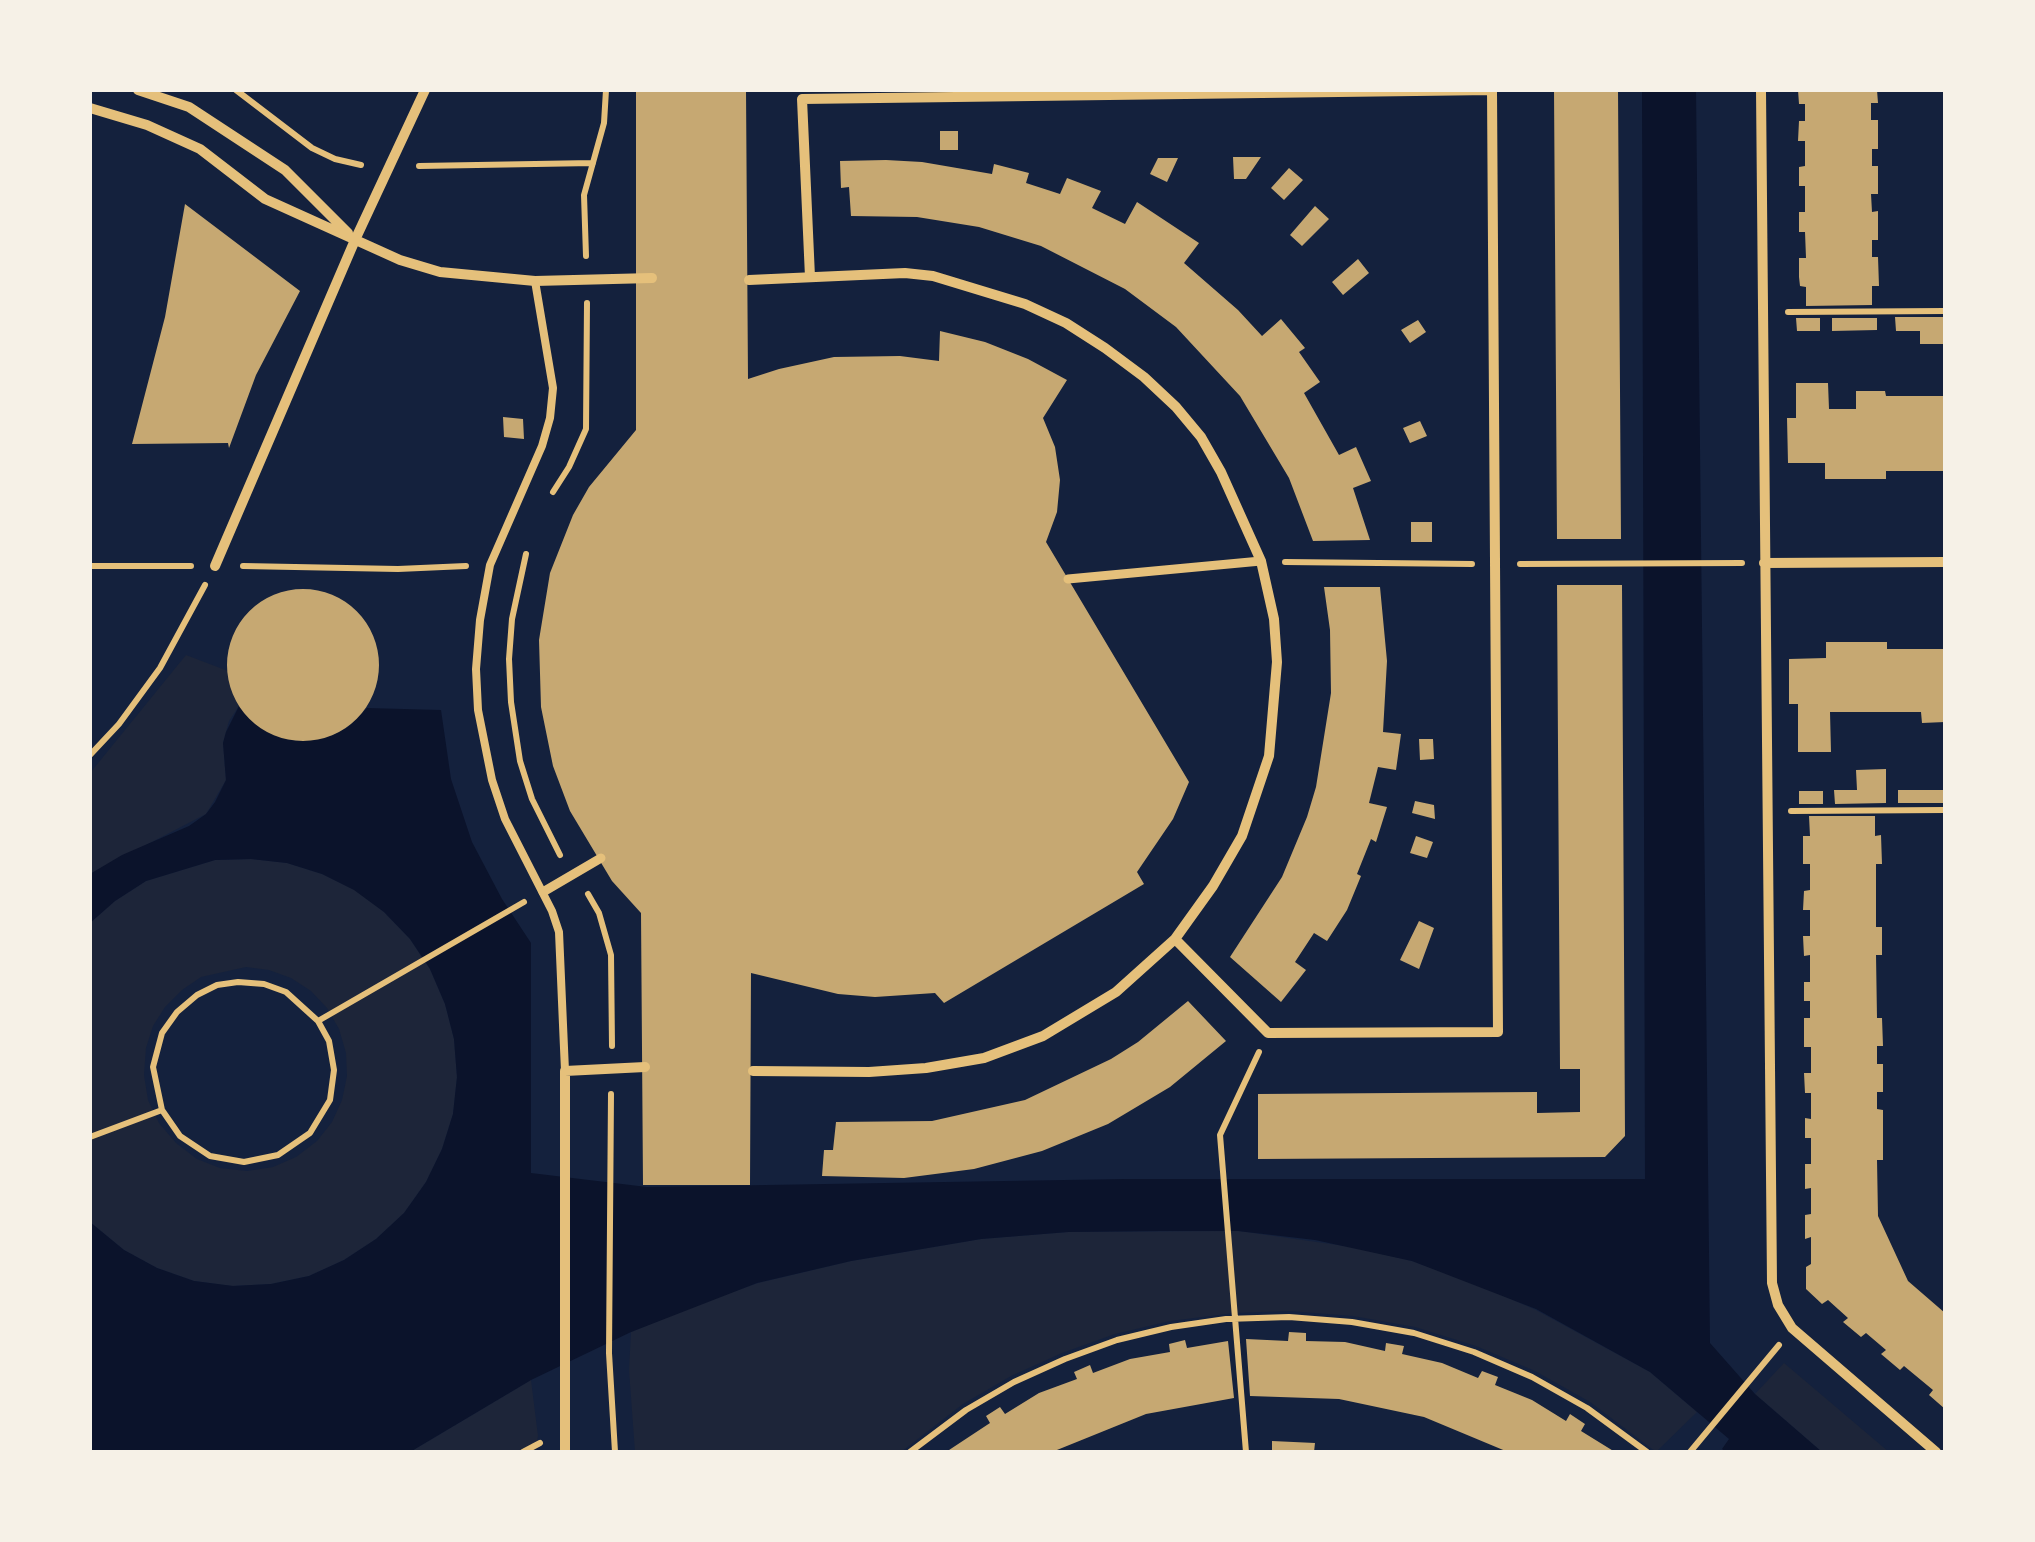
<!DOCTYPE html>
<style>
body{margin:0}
#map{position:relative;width:2035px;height:1542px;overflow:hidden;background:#14213d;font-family:Helvetica,sans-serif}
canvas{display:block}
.frame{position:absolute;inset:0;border:92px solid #f6f1e7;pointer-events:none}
</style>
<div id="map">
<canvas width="2035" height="1542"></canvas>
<div class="frame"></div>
</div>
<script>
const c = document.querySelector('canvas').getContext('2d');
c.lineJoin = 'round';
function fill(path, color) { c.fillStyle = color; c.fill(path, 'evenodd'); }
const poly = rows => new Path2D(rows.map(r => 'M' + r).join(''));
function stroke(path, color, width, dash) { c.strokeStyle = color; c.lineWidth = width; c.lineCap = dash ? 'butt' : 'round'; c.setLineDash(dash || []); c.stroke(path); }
fill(poly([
 [186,655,228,671,239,706,229,721,223,743,226,780,206,814,90,874,90,773],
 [252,859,287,863,322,874,355,890,384,912,410,939,430,969,445,1004,454,1039,457,1077,453,1114,442,1149,426,1182,404,1213,376,1239,344,1260,309,1276,271,1284,232,1286,194,1281,157,1268,124,1250,90,1222,90,923,115,901,146,881,215,860],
 [246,967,269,970,291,978,311,991,327,1008,339,1029,346,1053,347,1076,342,1100,332,1122,317,1141,296,1157,273,1167,247,1171,220,1168,197,1159,176,1143,159,1123,148,1100,144,1075,146,1048,153,1026,165,1007,182,990,201,977],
 [1239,1231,1352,1247,1412,1261,1477,1284,1536,1310,1650,1372,1697,1412,1656,1452,1590,1402,1535,1371,1476,1346,1415,1327,1353,1316,1289,1311,1234,1313,1170,1321,1115,1334,1062,1353,1011,1376,963,1404,901,1452,635,1452,629,1370,631,1332,704,1302,758,1283,851,1261,981,1239,1068,1232],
 [1784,1363,1889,1452,1822,1452,1755,1394],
 [531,1380,538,1436,535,1452,410,1452]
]), '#1d2539');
fill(poly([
 [1642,90,1696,90,1710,1343,1755,1394,1822,1452,1726,1452,1722,1449,1729,1439,1650,1372,1536,1309,1412,1261,1315,1240,1238,1231,1159,1231,1068,1232,981,1239,851,1261,757,1283,631,1332,531,1380,410,1452,90,1452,90,1222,124,1250,157,1268,194,1281,233,1286,271,1284,309,1276,344,1260,376,1239,404,1213,426,1182,442,1149,453,1114,457,1077,454,1039,445,1004,430,969,410,939,384,912,354,890,322,874,287,863,251,859,215,860,146,881,115,901,90,923,90,874,122,855,189,826,206,814,215,802,226,780,223,743,226,732,239,706,261,728,296,741,333,735,348,727,367,708,441,710,451,779,472,842,502,899,531,943,531,1173,647,1187,1124,1179,1645,1179]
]), '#0b132b');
fill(poly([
 [636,90,746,90,748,379,779,369,834,357,900,356,939,361,940,331,985,342,1028,359,1067,380,1043,418,1055,447,1060,480,1057,512,1046,542,1189,782,1173,819,1137,872,1144,884,944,1003,935,993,875,997,838,994,751,973,750,1185,643,1185,641,913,612,881,570,811,553,766,541,707,539,640,550,573,573,515,589,487,636,430],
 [1554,90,1618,90,1621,539,1557,539],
 [1798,90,1877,90,1878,103,1871,103,1871,120,1878,120,1878,149,1872,149,1872,166,1878,166,1878,194,1871,194,1872,212,1878,211,1878,240,1872,240,1872,257,1878,257,1879,286,1872,286,1872,305,1806,306,1806,287,1800,286,1799,277,1799,258,1806,258,1805,232,1799,232,1799,212,1805,212,1805,186,1799,186,1799,167,1805,166,1805,141,1798,141,1799,121,1805,121,1805,104,1799,104],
 [940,131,958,131,958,150,940,150],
 [1233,157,1261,157,1246,179,1234,179],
 [1158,158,1178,158,1167,182,1150,174],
 [886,160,922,162,992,174,994,164,1029,173,1026,183,1060,194,1067,178,1101,191,1092,208,1125,224,1137,202,1199,243,1184,263,1238,310,1262,336,1281,319,1305,348,1299,352,1320,382,1304,393,1339,455,1356,447,1371,481,1353,488,1370,540,1313,541,1289,478,1240,396,1176,327,1125,289,1041,246,979,227,917,217,851,216,849,187,841,188,840,161],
 [1289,168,1303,180,1284,200,1271,188],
 [185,204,300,291,256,375,229,448,228,443,132,444,165,317],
 [1315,206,1329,219,1302,246,1290,235],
 [1358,259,1369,273,1343,295,1332,282],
 [1895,317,1943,317,1943,344,1920,344,1920,331,1896,331],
 [1796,318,1820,318,1820,331,1797,331],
 [1832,318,1877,318,1877,330,1832,331],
 [1418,320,1426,332,1410,343,1401,330],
 [1796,383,1828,383,1829,409,1856,409,1856,391,1885,391,1886,396,1945,396,1945,471,1886,471,1886,479,1825,479,1825,463,1788,463,1787,418,1796,418],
 [503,417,523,419,524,439,504,437],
 [1420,421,1427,436,1410,443,1403,428],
 [1411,522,1432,522,1432,542,1411,542],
 [1557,585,1622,585,1625,1136,1605,1157,1258,1159,1258,1094,1537,1092,1537,1113,1580,1112,1580,1069,1560,1069],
 [1324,587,1380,587,1387,661,1383,732,1401,734,1396,770,1378,767,1369,803,1387,807,1376,842,1371,839,1357,874,1361,876,1347,910,1327,941,1314,933,1295,962,1306,970,1281,1002,1230,957,1282,877,1307,817,1316,787,1331,693,1330,630],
 '227 665a76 76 0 1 1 152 0a76 76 0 1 1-152 0Z',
 [1826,642,1887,642,1887,649,1945,649,1945,722,1922,723,1921,712,1830,712,1831,752,1798,752,1798,704,1789,704,1789,659,1826,658],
 [1419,739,1433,739,1434,759,1420,760],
 [1886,769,1886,803,1835,804,1834,790,1857,790,1856,770],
 [1898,790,1945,790,1945,803,1898,803],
 [1799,791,1823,791,1823,804,1799,804],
 [1415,801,1434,805,1435,819,1412,813],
 [1809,816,1875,816,1875,836,1881,835,1882,864,1876,864,1876,927,1882,927,1882,955,1876,955,1877,1018,1882,1018,1883,1046,1877,1046,1877,1064,1883,1064,1883,1092,1877,1092,1877,1109,1883,1110,1883,1160,1877,1160,1878,1216,1908,1281,1945,1313,1945,1409,1929,1395,1933,1390,1904,1366,1900,1370,1881,1354,1886,1350,1866,1333,1861,1337,1843,1322,1848,1318,1828,1300,1822,1304,1806,1289,1806,1267,1811,1264,1811,1237,1805,1239,1805,1215,1811,1214,1811,1188,1805,1189,1805,1164,1811,1164,1811,1138,1805,1138,1805,1118,1811,1119,1811,1093,1805,1093,1804,1073,1811,1073,1811,1047,1804,1047,1804,1018,1810,1018,1810,1001,1804,1001,1804,982,1810,982,1810,955,1804,956,1803,936,1810,936,1810,910,1803,910,1804,891,1810,890,1810,864,1803,864,1803,836,1810,836],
 [1416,836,1433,842,1427,858,1410,853],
 [1419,921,1434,928,1419,969,1400,960],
 [1188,1001,1226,1041,1170,1087,1108,1124,1042,1151,974,1169,904,1178,822,1176,824,1150,833,1150,836,1122,932,1121,1025,1100,1111,1059,1138,1042],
 [1289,1332,1306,1333,1306,1341,1345,1342,1385,1351,1386,1343,1404,1346,1402,1354,1442,1363,1478,1378,1482,1371,1498,1377,1495,1385,1532,1400,1566,1421,1570,1414,1585,1424,1581,1431,1615,1452,1508,1452,1424,1417,1339,1399,1250,1396,1246,1339,1288,1341],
 [1185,1340,1187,1348,1228,1341,1234,1398,1146,1414,1052,1452,946,1452,990,1423,986,1416,1000,1407,1005,1414,1039,1393,1077,1379,1074,1372,1090,1365,1093,1373,1130,1359,1170,1352,1169,1344],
 [1272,1441,1315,1443,1314,1452,1272,1452]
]), '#c6a872');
stroke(poly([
 [236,90,312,148,335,159,361,165],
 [419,166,593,163],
 [586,256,584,195,604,123,606,90],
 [1788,312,1945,311],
 [553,492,569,467,586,429,587,303],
 [526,554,512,619,509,659,511,702,520,761,532,799,560,855],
 [1285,562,1472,564],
 [1520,564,1742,563],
 [90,566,191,566],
 [243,566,398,569,466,566],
 [90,755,119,724,160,668,205,585],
 [1791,811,1945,810],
 [588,894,599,913,611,955,612,1046],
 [611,1094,609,1353,615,1452],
 [162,1110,180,1136,210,1156,244,1162,278,1155,310,1133,330,1100,334,1070,329,1041,318,1021],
 [90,1137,162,1110,153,1067,162,1033,177,1012,197,995,217,985,238,982,264,984,286,992,318,1021,524,902],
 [523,1452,540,1443],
 [910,1452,966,1410,1014,1382,1065,1359,1117,1340,1171,1327,1226,1319,1289,1317,1352,1322,1414,1333,1474,1352,1532,1377,1587,1408,1647,1452],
 [1246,1452,1220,1135,1259,1052],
 [1690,1452,1779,1345]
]), '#e5c07b', 6);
stroke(poly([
 [535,281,553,388,550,418,542,446,490,565,480,620,476,669,478,710,492,780,505,819,552,911,559,932,565,1071]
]), '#e5c07b', 8);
stroke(poly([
 [1068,579,1261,561],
 [543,892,601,858]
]), '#e5c07b', 9);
stroke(poly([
 [138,90,189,107,285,170,348,233],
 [1761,90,1772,1283,1778,1305,1792,1328,1936,1452],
 [90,108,147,125,200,149,265,199,400,260,440,272,535,281,652,278],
 [810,277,802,99,1492,90,1498,1032,1268,1033,1175,939],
 [749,280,905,273,933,276,1025,304,1066,323,1105,348,1144,377,1176,407,1201,437,1221,472,1261,561,1274,619,1277,662,1269,756,1242,836,1213,886,1175,939,1116,992,1043,1036,984,1058,926,1068,869,1072,753,1071],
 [1764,563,1945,562],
 [215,566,355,240,425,90],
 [565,1452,565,1071,645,1067]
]), '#e5c07b', 10);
</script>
